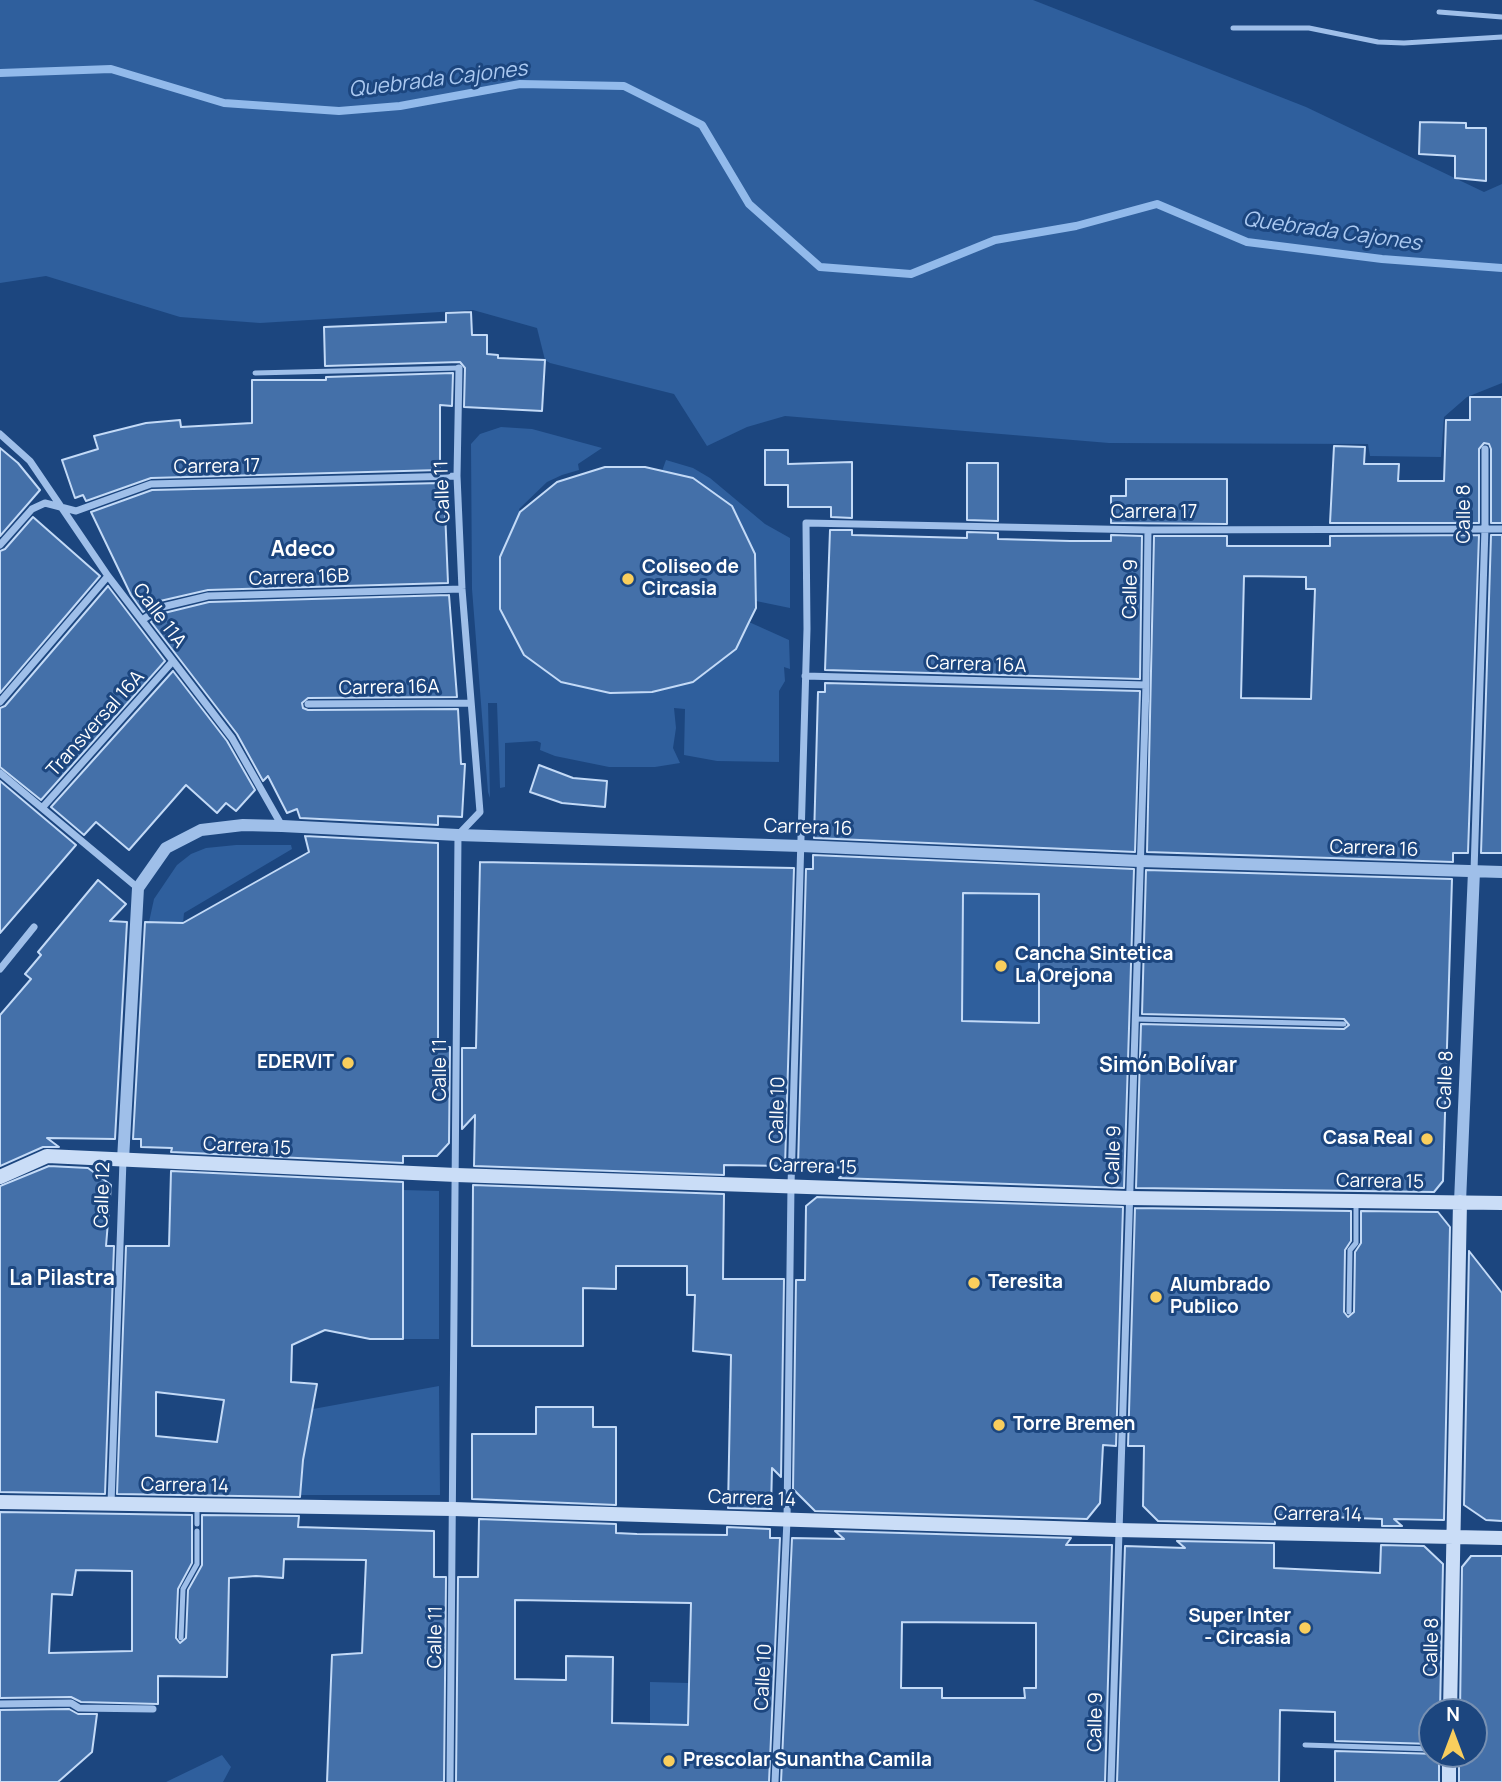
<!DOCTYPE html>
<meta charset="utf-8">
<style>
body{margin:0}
#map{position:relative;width:1502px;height:1782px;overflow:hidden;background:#1c467f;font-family:Manrope,sans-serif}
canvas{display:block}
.north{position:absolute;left:1418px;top:1698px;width:70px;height:70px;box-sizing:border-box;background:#1c467f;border:2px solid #7790b2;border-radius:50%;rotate:0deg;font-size:19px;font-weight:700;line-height:28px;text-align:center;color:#fff}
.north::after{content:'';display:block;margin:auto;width:24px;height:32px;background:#f9ce5d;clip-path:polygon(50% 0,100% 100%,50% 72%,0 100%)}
</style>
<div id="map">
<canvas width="1502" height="1782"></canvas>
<div class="north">N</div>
</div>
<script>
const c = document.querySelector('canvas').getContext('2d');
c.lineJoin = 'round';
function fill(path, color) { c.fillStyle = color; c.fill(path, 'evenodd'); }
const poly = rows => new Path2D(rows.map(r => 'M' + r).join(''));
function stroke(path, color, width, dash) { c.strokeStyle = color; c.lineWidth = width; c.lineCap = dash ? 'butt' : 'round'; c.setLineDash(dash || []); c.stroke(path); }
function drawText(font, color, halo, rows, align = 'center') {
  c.font = font + ' Manrope,sans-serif'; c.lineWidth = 6; c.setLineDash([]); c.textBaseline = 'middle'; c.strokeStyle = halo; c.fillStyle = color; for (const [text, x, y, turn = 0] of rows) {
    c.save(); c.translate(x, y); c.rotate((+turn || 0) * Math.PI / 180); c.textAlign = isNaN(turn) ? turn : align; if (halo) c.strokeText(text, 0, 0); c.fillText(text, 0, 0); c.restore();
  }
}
fill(poly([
 [0,0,1033,0,1306,107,1484,192,1502,184,1502,383,1467,397,1444,417,1441,457,1370,456,1368,444,1109,443,785,416,747,427,707,446,674,394,550,363,545,360,537,328,473,310,260,323,180,317,46,276,0,283],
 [501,427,532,429,602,448,578,464,579,470,562,475,547,482,519,509,520,512,500,609,524,655,561,682,610,693,652,692,694,682,736,649,749,622,789,640,790,669,784,667,785,681,779,691,779,762,717,761,684,755,685,709,674,708,676,728,673,748,680,763,655,767,609,767,555,756,540,750,541,743,537,741,505,743,505,787,500,788,497,703,488,703,490,798,488,792,472,589,471,444,480,434],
 [666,460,693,468,710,478,765,524,790,538,790,608,756,601,755,554,732,506,693,478,662,471],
 [236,845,291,845,292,849,184,913,183,923,149,922,154,899,177,865,191,854,206,848],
 [963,892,1039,894,1039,1023,962,1021],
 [403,1190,439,1191,439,1339,403,1339],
 [439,1386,440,1495,300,1495,303,1460,313,1409],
 [650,1682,689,1683,688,1725,650,1724],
 [222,1755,231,1767,223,1782,166,1782]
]), '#2f5f9d');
stroke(poly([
 [0,73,111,69,224,103,339,111,400,106,520,84,624,86,702,125,749,204,820,267,911,274,995,240,1076,226,1157,204,1247,242,1382,259,1502,268]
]), '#92baeb', 8);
const building = poly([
 [1420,122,1466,123,1466,128,1486,128,1486,181,1455,178,1455,156,1419,154,1420,122],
 [471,312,472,335,487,335,487,354,498,355,498,358,545,360,542,411,464,407,465,368,460,362,325,366,324,327,446,322,446,313,471,312],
 [453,373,452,406,440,405,440,470,151,478,86,501,83,495,75,498,62,460,98,449,94,436,146,423,180,420,181,427,252,423,252,380,326,380,326,377,453,373],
 [1470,397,1502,397,1502,523,1491,523,1491,449,1489,444,1484,443,1479,449,1479,523,1330,523,1334,446,1365,447,1364,464,1399,464,1398,481,1444,481,1446,420,1470,420,1470,397],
 [0,448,18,463,40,490,0,536,0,448],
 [765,450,788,450,788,464,852,462,852,518,831,517,831,507,788,507,788,485,765,485,765,450],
 [967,463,998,463,998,521,967,520,967,463],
 [605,467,645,467,693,478,732,506,755,554,756,608,749,622,736,649,693,682,652,692,610,693,561,682,524,655,500,609,500,557,520,512,557,482,605,467],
 [1126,479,1227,479,1227,524,1111,523,1111,496,1126,496,1126,479],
 [440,483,440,487,444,486,448,583,208,590,160,601,143,612,131,595,91,512,152,490,440,483],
 [33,517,100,576,0,693,0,551,5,549,33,517],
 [830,530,852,530,852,535,967,538,967,532,998,533,998,539,1070,541,1111,541,1111,535,1142,536,1140,679,825,670,830,530],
 [1479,535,1468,853,1453,853,1453,862,1147,852,1154,536,1227,536,1227,546,1330,546,1330,536,1479,535],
 [1244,576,1306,577,1306,589,1315,589,1311,699,1241,698,1244,576],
 [1491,535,1502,535,1502,853,1481,853,1491,535],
 [108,586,165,661,41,800,0,767,0,708,5,706,108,586],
 [449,595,457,697,308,698,302,703,303,708,308,710,458,709,461,764,465,764,462,817,438,816,438,825,300,818,297,809,287,813,268,776,263,781,237,734,151,622,164,613,209,602,449,595],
 [173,671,227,741,255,790,236,811,226,803,217,813,186,785,129,850,96,822,84,835,51,807,173,671],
 [825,683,1140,691,1135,852,814,838,818,692,825,692,825,683],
 [539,765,573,778,607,781,605,807,562,803,530,792,539,765],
 [0,781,76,845,0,933,0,781],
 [305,836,438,843,438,1047,450,1047,449,1143,437,1156,403,1156,403,1163,171,1152,172,1148,141,1147,141,1139,133,1139,145,922,183,923,309,852,305,836],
 [813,855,1134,869,1124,1188,839,1178,851,1168,798,1166,806,869,813,869,813,855],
 [963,893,1039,894,1039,1023,962,1021,963,893],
 [480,862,794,868,785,1166,724,1165,724,1175,474,1166,475,1115,462,1129,462,1048,476,1048,480,862],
 [1146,870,1452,879,1443,1181,1434,1192,1136,1188,1141,1024,1344,1029,1349,1025,1344,1019,1142,1014,1146,870],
 [98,880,126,904,110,921,127,922,115,1139,47,1138,59,1147,43,1147,0,1166,0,1015,31,979,25,974,41,955,38,952,98,880],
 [49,1166,88,1168,111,1185,106,1246,114,1246,105,1494,0,1492,0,1186,49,1166],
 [171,1171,403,1182,403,1339,370,1339,325,1330,292,1345,291,1382,317,1384,303,1460,300,1497,117,1494,126,1246,169,1246,171,1171],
 [156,1392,224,1400,217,1442,156,1436,156,1392],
 [473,1185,724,1194,723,1279,784,1279,781,1477,772,1468,771,1509,728,1508,731,1355,693,1351,695,1295,687,1295,687,1266,616,1266,616,1289,583,1288,583,1346,472,1346,473,1185],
 [817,1197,1123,1207,1116,1446,1103,1445,1100,1503,1087,1519,815,1511,793,1489,796,1280,805,1280,806,1206,817,1197],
 [1135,1208,1351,1211,1351,1241,1345,1250,1344,1312,1348,1317,1354,1312,1355,1252,1361,1243,1361,1211,1438,1212,1450,1227,1444,1520,1394,1519,1402,1526,1382,1526,1382,1519,1275,1515,1275,1524,1158,1521,1143,1506,1144,1446,1128,1446,1135,1208],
 [1469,1251,1502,1293,1502,1521,1486,1520,1464,1505,1469,1251],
 [536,1407,593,1407,593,1427,616,1427,616,1505,472,1499,472,1434,536,1434,536,1407],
 [0,1512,192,1515,192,1563,178,1589,176,1638,180,1643,186,1638,188,1590,202,1565,202,1515,299,1516,298,1527,434,1531,434,1577,446,1577,444,1782,327,1782,332,1655,362,1653,366,1560,284,1559,283,1578,256,1576,229,1578,227,1677,158,1676,158,1704,81,1702,71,1697,0,1698,0,1512],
 [76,1570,132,1571,132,1651,49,1653,52,1594,72,1595,76,1570],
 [479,1519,616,1524,616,1533,637,1534,727,1535,727,1527,770,1529,770,1538,780,1538,769,1782,456,1782,458,1577,478,1577,479,1519],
 [515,1600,691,1603,688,1725,612,1723,613,1657,566,1656,566,1680,515,1679,515,1600],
 [835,1531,1071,1538,1066,1545,1112,1545,1105,1782,781,1782,792,1538,844,1539,835,1531],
 [902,1622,1036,1623,1036,1688,1024,1688,1025,1698,942,1698,942,1688,901,1688,902,1622],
 [1177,1541,1274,1543,1274,1568,1380,1573,1381,1545,1424,1546,1443,1564,1440,1712,1432,1712,1432,1744,1335,1741,1335,1712,1280,1710,1279,1782,1117,1782,1125,1546,1185,1548,1177,1541],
 [1471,1556,1502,1556,1502,1782,1459,1782,1459,1754,1474,1754,1474,1712,1460,1712,1462,1567,1471,1556],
 [69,1709,78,1714,97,1714,92,1752,58,1782,0,1782,0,1710,69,1709],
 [1335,1751,1439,1754,1439,1782,1335,1782,1335,1751]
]);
fill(building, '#4470a9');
stroke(building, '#c3daf7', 2);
stroke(poly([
 [1439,12,1502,17],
 [1233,28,1309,28,1378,42,1404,43,1502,37],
 [255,373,459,368],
 [1135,1019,1344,1024],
 [1349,1312,1350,1250,1356,1243,1356,1204],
 [197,1505,197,1524],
 [181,1638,183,1589,197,1564,197,1531],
 [1305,1745,1432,1749]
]), '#9fbfe9', 5);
stroke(poly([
 [0,434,30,461,108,576,232,738,282,826],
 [0,545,32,509,45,503,76,511,151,484,457,476],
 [142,620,162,607,208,596,462,589],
 [805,676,1146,685],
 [0,702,108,576],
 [308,704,471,703],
 [0,773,138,888],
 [42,808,173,661],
 [1474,871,1485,528,1485,449],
 [0,969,34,927],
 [111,1503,123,1160],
 [0,1704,71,1703,79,1708,153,1709],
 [450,1782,458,835,480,812,462,589,457,476,459,368],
 [775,1782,787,1520,791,1185,807,629,806,523,1148,530,1502,529],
 [1111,1782,1146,685,1148,530]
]), '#9fbfe9', 7);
stroke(poly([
 [123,1160,138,888,166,848,201,830,243,825,282,826,458,835,801,846,1140,861,1502,872],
 [1460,1202,1474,871]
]), '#9fbfe9', 12);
stroke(poly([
 [0,1177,47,1156,456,1175,1129,1198,1502,1203],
 [0,1502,453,1509,1117,1530,1502,1538],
 [1450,1712,1460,1202],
 [1449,1782,1449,1754]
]), '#caddf7', 14);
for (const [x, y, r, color] of [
 [628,579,7,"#f9ce5d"],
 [1001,966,7,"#f9ce5d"],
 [348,1063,7,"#f9ce5d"],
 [1427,1139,7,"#f9ce5d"],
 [974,1283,7,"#f9ce5d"],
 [1156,1297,7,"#f9ce5d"],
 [999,1425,7,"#f9ce5d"],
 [1305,1628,7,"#f9ce5d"],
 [669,1761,7,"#f9ce5d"]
]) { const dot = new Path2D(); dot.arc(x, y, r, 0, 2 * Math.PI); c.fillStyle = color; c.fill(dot); stroke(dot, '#1c467f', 2.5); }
drawText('19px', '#fff', '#1c467f', [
 ["Carrera 17",217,467,-1],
 ["Calle 11",443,492,-92],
 ["Carrera 17",1154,513],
 ["Calle 8",1465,514,-90],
 ["Carrera 16B",299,578,-2],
 ["Calle 9",1131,589,-89],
 ["Calle 11A",159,616,53],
 ["Carrera 16A",976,665,2],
 ["Carrera 16A",389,688,-1],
 ["Transversal 16A",96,724,-48],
 ["Carrera 16",808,828,2],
 ["Carrera 16",1374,849,2],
 ["Calle 11",441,1070,-90],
 ["Calle 8",1446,1080,-88],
 ["Calle 10",778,1110,-88],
 ["Carrera 15",247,1147,3],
 ["Calle 9",1114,1155,-88],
 ["Carrera 15",813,1167,2],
 ["Carrera 15",1380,1182,1],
 ["Calle 12",103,1195,-88],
 ["Carrera 14",185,1486,1],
 ["Carrera 14",752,1499,2],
 ["Carrera 14",1318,1515,1],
 ["Calle 11",436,1637,-89],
 ["Calle 8",1432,1647,-89],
 ["Calle 10",764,1677,-87],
 ["Calle 9",1096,1722,-89]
]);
drawText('bold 19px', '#fff', '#1c467f', [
 ["Coliseo de",642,568],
 ["Circasia",642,590],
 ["Cancha Sintetica",1015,955],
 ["La Orejona",1015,977],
 ["EDERVIT",334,1063,"right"],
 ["Casa Real",1413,1139,"right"],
 ["Teresita",988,1283],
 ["Alumbrado",1170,1286],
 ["Publico",1170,1308],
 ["Torre Bremen",1013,1425],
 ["Super Inter",1291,1617,"right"],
 ["- Circasia",1291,1639,"right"],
 ["Prescolar Sunantha Camila",683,1761]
], 'left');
drawText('italic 21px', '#abc9f1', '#1c467f', [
 ["Quebrada Cajones",438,80,-7],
 ["Quebrada Cajones",1332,232,8]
]);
drawText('bold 21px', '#fff', '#1c467f', [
 ["Adeco",303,550],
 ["Simón Bolívar",1168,1066],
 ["La Pilastra",62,1279]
]);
</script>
